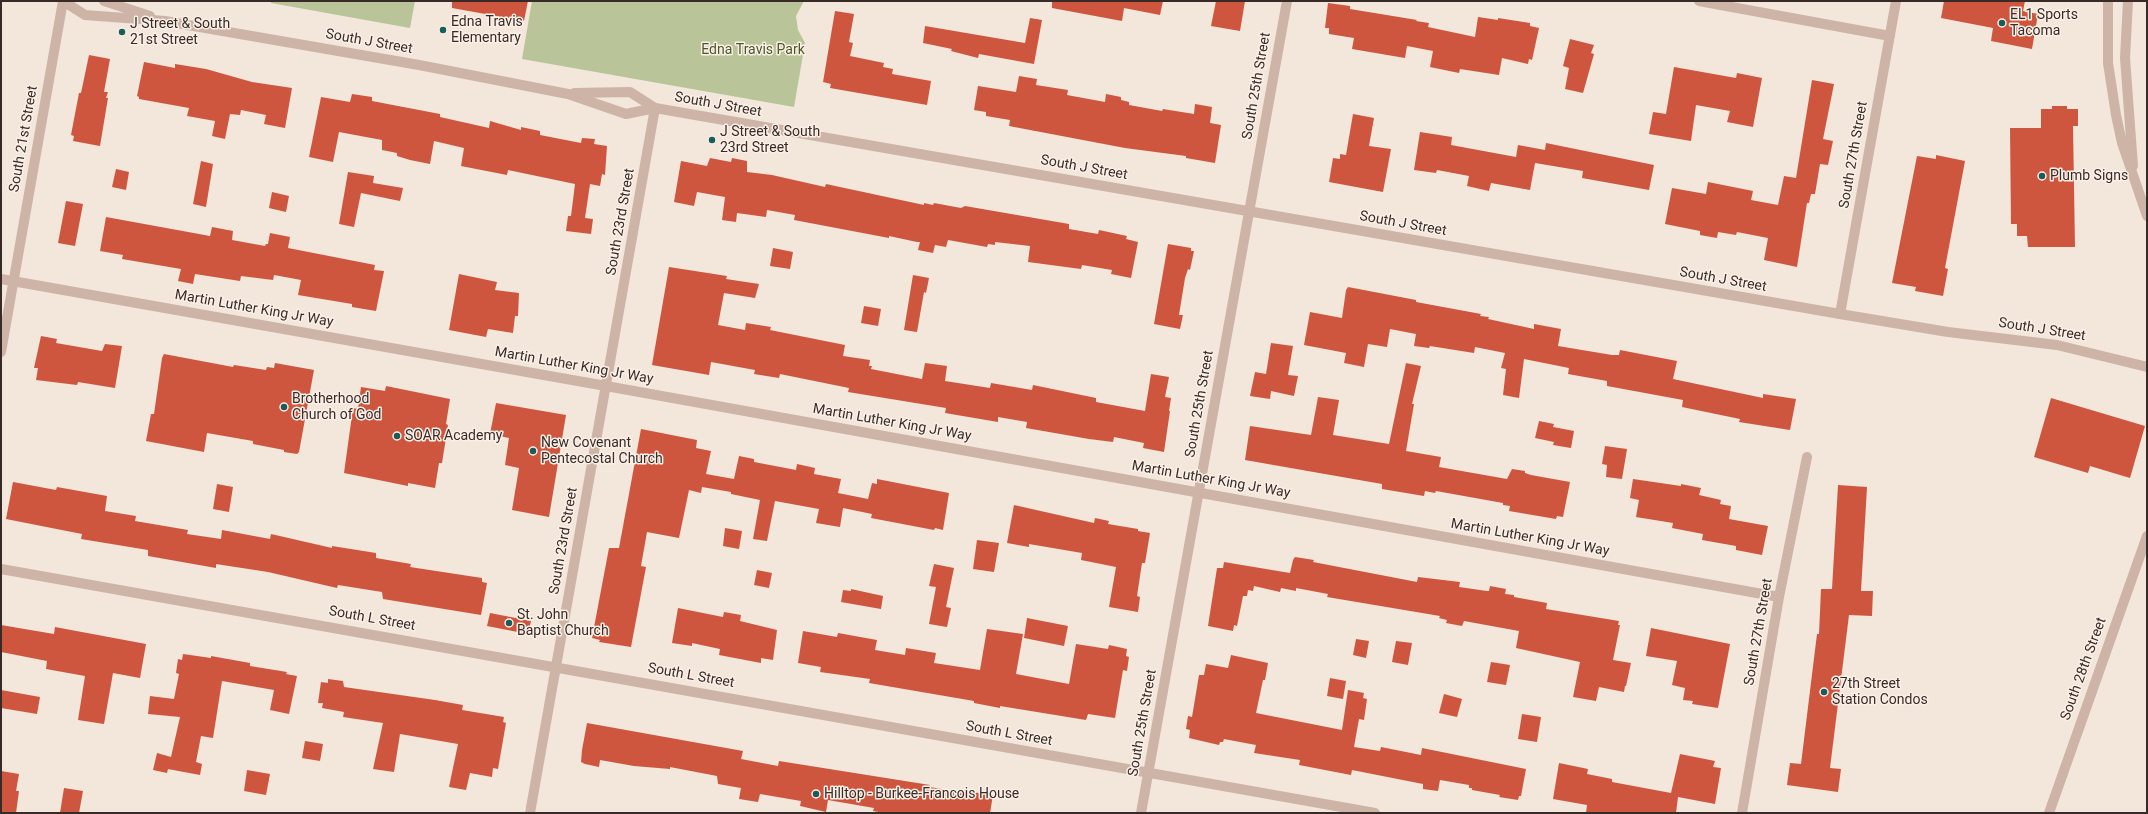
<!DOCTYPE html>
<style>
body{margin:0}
#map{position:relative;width:2148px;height:814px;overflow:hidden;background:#f3e6db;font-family:Roboto,sans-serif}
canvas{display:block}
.frame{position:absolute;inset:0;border:2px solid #382b27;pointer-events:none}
</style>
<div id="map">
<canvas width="2148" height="814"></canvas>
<div class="frame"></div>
</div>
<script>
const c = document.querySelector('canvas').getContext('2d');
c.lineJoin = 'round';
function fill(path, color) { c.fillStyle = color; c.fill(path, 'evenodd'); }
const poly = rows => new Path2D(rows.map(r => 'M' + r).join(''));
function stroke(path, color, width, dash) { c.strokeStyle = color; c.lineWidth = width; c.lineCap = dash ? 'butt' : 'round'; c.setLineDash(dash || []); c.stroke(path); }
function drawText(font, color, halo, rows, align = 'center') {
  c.font = font + ' Roboto,sans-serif'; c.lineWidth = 3; c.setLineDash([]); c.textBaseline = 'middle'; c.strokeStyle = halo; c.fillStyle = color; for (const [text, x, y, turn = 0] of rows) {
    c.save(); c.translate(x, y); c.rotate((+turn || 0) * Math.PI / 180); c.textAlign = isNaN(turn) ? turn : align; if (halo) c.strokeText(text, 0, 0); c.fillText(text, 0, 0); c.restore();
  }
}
fill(poly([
 [271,1,415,1,410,28,271,3],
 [532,1,804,1,796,16,798,30,805,43,794,107,522,59]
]), '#b9c499');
fill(poly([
 [452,1,528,1,524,21,452,8],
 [1052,1,1163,1,1160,15,1124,8,1122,21,1052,8],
 [1216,1,1245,1,1240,31,1211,26],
 [1944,1,2025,1,2023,11,2038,14,2032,49,1991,41,1993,28,1941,18],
 [1328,3,1350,6,1350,9,1417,20,1416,21,1429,23,1428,27,1475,37,1478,17,1498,20,1498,18,1530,23,1530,26,1539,28,1532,60,1529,59,1528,64,1502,58,1499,75,1460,69,1459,73,1430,67,1433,51,1407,46,1405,58,1352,49,1354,38,1329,34,1329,28,1325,28],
 [835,11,854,14,849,42,853,43,850,56,884,63,883,67,893,69,892,74,931,81,927,105,830,88,831,84,823,82],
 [1030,18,1042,20,1034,64,979,54,978,58,951,51,952,49,923,43,925,26,1025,43],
 [1570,39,1594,45,1591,53,1594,54,1583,93,1565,89,1569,68,1563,66],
 [89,55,110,59,104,92,108,92,106,98,108,98,100,146,73,141,74,136,71,135,79,93,81,93],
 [144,62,175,68,175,64,206,69,252,82,292,88,285,128,264,124,266,115,241,110,240,115,230,114,225,139,212,136,215,121,187,116,189,108,139,99,139,97,137,96],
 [1674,67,1736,78,1737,73,1762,78,1753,127,1727,122,1730,111,1696,105,1691,141,1649,134,1653,112,1666,114],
 [1019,76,1037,79,1036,85,1068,90,1067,95,1105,102,1106,94,1121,97,1121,100,1129,102,1129,105,1162,111,1163,109,1194,114,1195,104,1212,107,1210,123,1221,125,1215,163,1186,158,1186,156,1125,148,1009,126,1010,120,986,116,986,112,974,110,978,86,1016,92],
 [1812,80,1834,84,1823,139,1833,141,1828,165,1820,164,1815,194,1811,194,1809,203,1807,203,1797,267,1764,260,1768,238,1737,232,1736,235,1718,232,1717,238,1700,235,1700,231,1665,224,1672,188,1706,194,1708,182,1753,191,1751,200,1778,205,1784,176,1796,178],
 [352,94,372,97,372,101,440,114,440,117,489,128,490,121,521,130,521,127,540,131,540,135,581,143,582,138,595,139,594,144,607,146,605,175,602,174,600,186,590,184,585,218,593,219,591,234,566,231,568,216,571,216,575,184,508,170,507,175,461,166,464,148,434,141,430,164,410,160,397,156,397,153,382,150,382,140,339,132,333,162,309,157,321,97,350,102],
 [2052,106,2067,106,2067,109,2078,109,2078,126,2073,126,2075,247,2028,247,2027,236,2017,236,2017,224,2011,224,2010,128,2041,128,2041,109,2052,109],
 [1353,114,1374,118,1369,146,1391,149,1383,192,1329,182,1333,158,1340,159,1340,154,1346,155],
 [1420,132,1452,137,1451,145,1516,157,1518,145,1545,150,1546,143,1654,165,1649,190,1582,178,1583,171,1535,163,1530,190,1491,183,1489,191,1467,186,1469,176,1437,170,1436,173,1414,170],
 [1936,155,1965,161,1945,268,1948,269,1943,296,1915,291,1916,287,1892,283,1917,156,1936,159],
 [710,158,731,162,732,158,747,161,747,172,772,175,825,187,826,184,924,205,924,203,933,205,934,203,961,208,965,206,1069,224,1069,229,1098,234,1099,230,1127,236,1126,239,1138,242,1131,278,1111,274,1112,270,1082,265,1081,269,1028,262,1030,246,995,242,995,245,988,244,987,247,948,240,946,247,935,245,933,253,918,250,920,242,917,242,889,236,889,238,794,220,795,215,767,210,766,217,737,213,736,222,722,220,725,197,697,192,694,206,674,202,681,161,707,166],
 [201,161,213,164,206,207,193,204],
 [116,169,129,172,126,190,112,187],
 [348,172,374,176,373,183,403,188,400,201,361,193,354,227,339,224],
 [272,192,289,196,286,212,269,208],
 [66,201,83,204,75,246,58,243],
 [106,217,210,236,212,227,233,231,232,240,265,246,266,244,268,244,270,233,290,237,288,248,375,265,374,270,384,271,376,311,352,307,352,304,298,295,301,280,274,275,273,280,241,276,240,281,195,274,193,284,178,281,181,269,122,259,123,255,100,251],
 [1168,244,1191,248,1191,251,1194,251,1190,270,1188,269,1185,278,1179,315,1183,315,1180,329,1154,324],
 [773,248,793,252,790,269,770,266],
 [669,267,727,276,726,279,759,284,755,298,724,293,718,325,745,330,746,323,771,327,770,330,845,345,843,356,870,360,869,366,872,366,871,369,922,379,925,363,947,366,945,381,990,388,991,383,1032,390,1033,385,1096,398,1096,402,1145,411,1151,374,1169,377,1165,397,1171,398,1169,411,1170,411,1164,452,1143,448,1144,443,1114,437,1113,442,1089,439,1026,428,1027,422,998,417,998,422,945,413,946,408,848,392,849,388,780,374,779,378,754,374,755,370,711,362,709,375,652,365],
 [459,274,497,282,495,290,519,293,518,316,515,316,513,333,488,329,486,337,449,330],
 [913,275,929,278,926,293,924,292,917,332,904,330],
 [1348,287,1416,300,1416,302,1481,314,1480,316,1489,317,1488,319,1534,329,1534,324,1561,329,1558,346,1612,355,1619,355,1620,350,1677,361,1673,379,1763,398,1763,394,1796,399,1790,430,1739,422,1740,419,1682,407,1683,400,1607,386,1607,381,1568,374,1569,368,1524,359,1519,398,1503,395,1506,369,1501,368,1505,353,1475,347,1474,353,1430,346,1429,348,1414,346,1416,334,1390,329,1387,347,1368,344,1364,367,1344,363,1346,353,1304,345,1310,312,1342,318,1346,290],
 [864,306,881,309,878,326,861,323],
 [41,336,57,339,56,343,102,351,105,344,122,346,115,388,78,382,77,385,36,380,38,368,34,368],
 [1271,343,1293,346,1288,375,1298,376,1294,396,1271,391,1270,399,1250,396,1255,372,1266,374],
 [164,354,233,367,234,365,266,370,267,367,274,368,275,363,314,370,299,452,297,454,284,452,284,450,253,444,253,441,207,433,204,452,146,441,151,414,154,414,162,358],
 [1406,363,1421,366,1412,404,1414,404,1406,451,1441,457,1439,467,1507,479,1512,469,1525,471,1525,473,1531,475,1570,482,1563,517,1557,516,1556,519,1509,511,1510,506,1503,505,1503,503,1436,491,1435,493,1425,491,1424,496,1382,489,1382,484,1245,460,1250,426,1311,435,1318,397,1339,400,1333,435,1389,444],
 [386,386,450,399,446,424,448,425,442,463,439,463,435,488,408,483,408,486,344,473,353,408,358,409,361,387,385,391],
 [2051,398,2145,426,2130,478,2090,466,2088,473,2034,457],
 [496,403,566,415,549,517,512,510,519,468,505,465,509,438,490,434],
 [1539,421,1554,424,1553,427,1574,431,1571,448,1553,445,1554,442,1535,438],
 [641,429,697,440,696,448,711,451,706,474,734,479,739,456,754,459,754,462,796,470,797,464,815,468,814,474,841,479,838,493,868,499,872,483,877,484,877,479,949,493,943,530,935,528,934,530,871,518,872,514,843,508,840,527,816,523,819,509,775,501,767,541,753,539,760,500,731,494,731,492,702,487,701,493,689,490,679,538,647,532,641,566,646,567,631,647,599,642,600,640,592,638,609,548,619,548],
 [1605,446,1627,449,1622,479,1606,477,1607,465,1602,464],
 [1633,479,1681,486,1681,484,1701,488,1699,495,1721,500,1720,504,1731,506,1729,519,1768,526,1762,555,1736,550,1736,546,1702,540,1703,534,1672,528,1673,523,1636,517,1639,500,1630,498],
 [13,482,56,490,57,487,107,496,105,511,136,516,135,521,188,530,187,534,221,539,222,530,270,539,271,534,332,548,332,546,376,553,376,558,411,564,410,567,482,578,482,582,487,583,481,615,383,599,382,592,338,585,337,588,268,572,216,564,216,568,148,556,148,550,81,539,82,534,6,519],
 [217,484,233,487,229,512,213,509],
 [1838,485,1867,487,1861,591,1873,591,1872,616,1849,615,1830,768,1841,769,1838,792,1787,785,1790,763,1801,764,1817,634,1819,634,1821,589,1832,589],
 [1014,505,1094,523,1095,518,1109,521,1108,524,1138,529,1138,531,1150,533,1145,563,1142,563,1137,596,1140,597,1138,612,1109,607,1116,567,1081,560,1082,553,1029,544,1029,547,1007,543],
 [725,528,742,531,739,549,723,546],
 [977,540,999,543,994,572,973,569],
 [1295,557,1314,560,1313,562,1417,582,1418,577,1460,582,1459,587,1487,591,1489,591,1490,586,1506,589,1505,594,1514,595,1514,597,1547,603,1546,609,1619,621,1618,625,1620,625,1613,660,1631,663,1626,686,1625,686,1624,692,1599,687,1596,701,1573,697,1580,662,1516,648,1519,631,1464,621,1462,626,1446,623,1447,620,1439,618,1440,616,1327,597,1328,594,1296,588,1296,591,1281,588,1280,592,1254,586,1253,591,1248,590,1247,596,1243,596,1237,626,1234,625,1233,631,1208,626,1217,568,1223,568,1224,562,1290,573,1293,560],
 [934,564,954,568,946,607,951,608,947,627,929,624,936,587,929,586],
 [757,570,772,573,769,588,754,585],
 [851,589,883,596,881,609,841,602,843,590,851,591],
 [678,608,723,617,724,612,741,615,740,621,777,630,773,660,761,658,761,663,719,655,720,649,692,643,692,646,672,643],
 [490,613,531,621,528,634,487,626],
 [1027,618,1068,626,1064,646,1024,638],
 [1,625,54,634,55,627,146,644,140,678,113,673,104,724,78,720,85,676,46,669,47,661,1,652],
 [1651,628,1730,644,1718,708,1692,704,1693,701,1683,700,1685,688,1672,685,1677,661,1646,656],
 [987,629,1023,634,1016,674,1069,684,1076,644,1108,649,1109,645,1127,649,1126,656,1129,657,1127,671,1123,670,1115,718,1088,714,1086,720,1000,706,1000,708,974,703,974,701,869,683,870,679,820,672,821,667,798,663,803,631,837,637,838,633,877,640,875,650,905,655,906,648,936,653,934,663,980,670],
 [1356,639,1369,641,1366,658,1353,655],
 [1396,641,1412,643,1408,665,1392,662],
 [183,654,211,658,211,656,250,663,250,666,287,672,286,674,297,676,289,714,270,710,274,690,222,681,213,738,201,736,196,762,202,764,200,775,168,769,167,773,153,770,157,753,171,757,180,717,148,714,150,696,174,699,179,674,176,673,178,659,182,660],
 [1231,655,1268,663,1265,680,1263,680,1256,713,1342,730,1348,690,1364,693,1363,698,1367,699,1364,720,1359,719,1354,747,1380,751,1381,747,1421,755,1422,748,1526,769,1521,796,1519,796,1518,800,1499,797,1500,795,1472,790,1472,788,1469,788,1469,785,1440,780,1438,791,1423,789,1423,784,1352,770,1351,775,1299,765,1300,760,1254,753,1256,745,1224,739,1223,742,1220,742,1219,745,1189,738,1190,730,1186,729,1188,716,1192,717,1199,675,1204,675,1206,664,1228,668],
 [1491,662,1510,665,1506,685,1487,682],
 [1330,678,1346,681,1343,699,1327,696],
 [328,679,343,681,344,687,435,700,463,705,462,710,504,717,503,722,506,723,498,769,493,768,492,777,470,773,466,790,449,787,458,744,400,734,394,772,373,769,383,723,343,717,344,712,322,708,323,703,318,703,321,682,328,683],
 [1,690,40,697,37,714,1,708],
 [1444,694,1462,699,1457,717,1439,713],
 [1522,714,1541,717,1537,742,1518,739],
 [587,723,743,751,741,759,778,766,779,761,930,785,930,787,957,792,958,790,993,795,990,813,884,813,873,811,874,808,828,800,826,812,800,806,801,801,760,794,758,802,739,799,741,788,718,784,717,776,670,767,670,769,634,766,600,760,599,767,585,764,581,762,582,750],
 [305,741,323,744,320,761,302,758],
 [1680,754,1715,761,1713,767,1721,768,1715,804,1678,797,1676,813,1586,813,1587,805,1553,799,1559,763,1588,769,1587,774,1612,779,1612,782,1671,793],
 [247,770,270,774,266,795,244,791],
 [1,771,19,774,16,791,19,791,16,813,1,813],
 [64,788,83,791,79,813,60,813]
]), '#ce563e');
stroke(poly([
 [1699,1,1890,36],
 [1840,314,1896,1],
 [1,352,63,1],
 [606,386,1779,597],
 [1,569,1375,813],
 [530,813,655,108],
 [1742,813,1779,597,1807,457]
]), '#cdb4a6', 10);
stroke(poly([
 [63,1,85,15,165,21,419,65,568,94,626,114,655,108,1840,314,1948,332,2057,345,2147,367],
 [104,1,150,16],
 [2108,1,2108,63,2116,115,2122,143,2147,216],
 [2128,1,2125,58,2133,166],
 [574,93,630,92,655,108],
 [1,279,606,386],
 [1141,813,1287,1],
 [2049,813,2147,536]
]), '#cdb4a6', 10);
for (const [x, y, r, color] of [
 [2002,23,4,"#1a5c5c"],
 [443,30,4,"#1a5c5c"],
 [122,32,4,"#1a5c5c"],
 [712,140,4,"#1a5c5c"],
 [2042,176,4,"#1a5c5c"],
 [284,407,4,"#1a5c5c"],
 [397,436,4,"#1a5c5c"],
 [533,451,4,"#1a5c5c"],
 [509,623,4,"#1a5c5c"],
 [1824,692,4,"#1a5c5c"],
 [816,794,4,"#1a5c5c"]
]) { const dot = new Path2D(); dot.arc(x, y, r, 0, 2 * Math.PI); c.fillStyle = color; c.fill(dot); stroke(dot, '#fbf0e7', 1.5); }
drawText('14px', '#382b27', '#fbf0e7', [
 ["EL1 Sports",2010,15],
 ["Tacoma",2010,31],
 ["Edna Travis",451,22],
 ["Elementary",451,38],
 ["J Street & South",130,24],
 ["21st Street",130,40],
 ["J Street & South",720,132],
 ["23rd Street",720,148],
 ["Plumb Signs",2050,176],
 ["Brotherhood",292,399],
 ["Church of God",292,415],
 ["SOAR Academy",405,436],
 ["New Covenant",541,443],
 ["Pentecostal Church",541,459],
 ["St. John",517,615],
 ["Baptist Church",517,631],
 ["27th Street",1832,684],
 ["Station Condos",1832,700],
 ["Hilltop - Burkee-Francois House",824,794]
], 'left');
drawText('14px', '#382b27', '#fbf0e7', [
 ["South J Street",369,42,10],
 ["South 25th Street",1257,86,-80],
 ["South J Street",718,105,10],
 ["South 21st Street",24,139,-80],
 ["South 27th Street",1854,155,-80],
 ["South J Street",1084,168,10],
 ["South 23rd Street",621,222,-80],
 ["South J Street",1403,224,10],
 ["South J Street",1723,280,10],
 ["Martin Luther King Jr Way",254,309,10],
 ["South J Street",2042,330,9],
 ["Martin Luther King Jr Way",574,366,10],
 ["South 25th Street",1200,404,-80],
 ["Martin Luther King Jr Way",892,423,10],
 ["Martin Luther King Jr Way",1211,480,10],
 ["Martin Luther King Jr Way",1530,538,10],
 ["South 23rd Street",564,541,-80],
 ["South L Street",372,619,10],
 ["South 27th Street",1759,632,-80],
 ["South 28th Street",2084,669,-70],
 ["South L Street",691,676,10],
 ["South 25th Street",1143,723,-80],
 ["South L Street",1009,734,10]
]);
drawText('14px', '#4a5829', '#fbf0e7', [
 ["Edna Travis Park",753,50]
]);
</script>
